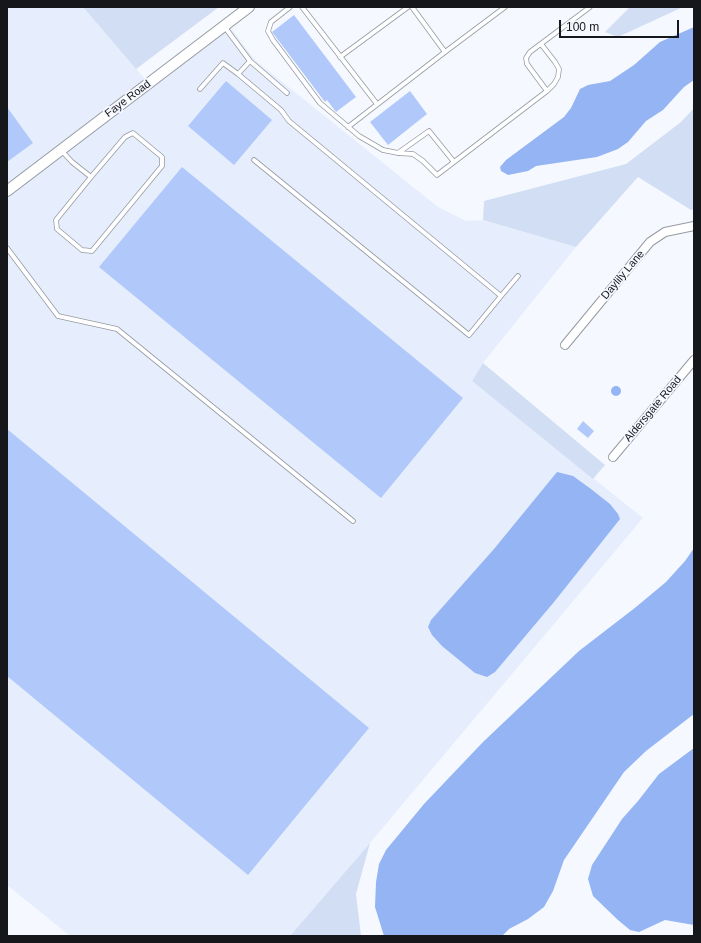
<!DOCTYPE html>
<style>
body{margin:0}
#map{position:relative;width:701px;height:943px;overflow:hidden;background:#f5f9ff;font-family:Helvetica,sans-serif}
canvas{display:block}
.frame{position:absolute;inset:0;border:8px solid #16171a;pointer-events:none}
.scale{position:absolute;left:559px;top:20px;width:120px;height:18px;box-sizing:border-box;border:2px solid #16171a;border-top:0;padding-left:5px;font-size:12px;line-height:14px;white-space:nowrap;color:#16171a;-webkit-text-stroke:3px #f5f9ff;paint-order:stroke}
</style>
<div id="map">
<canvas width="701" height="943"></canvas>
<div class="frame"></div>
<div class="scale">100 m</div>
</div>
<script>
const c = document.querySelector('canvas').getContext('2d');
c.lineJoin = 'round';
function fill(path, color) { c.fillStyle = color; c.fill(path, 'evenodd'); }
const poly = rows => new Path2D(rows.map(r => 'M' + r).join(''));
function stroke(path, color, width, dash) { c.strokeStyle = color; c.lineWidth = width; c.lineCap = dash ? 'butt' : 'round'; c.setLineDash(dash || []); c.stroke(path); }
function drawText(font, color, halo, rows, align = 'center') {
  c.font = font + ' Helvetica,sans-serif'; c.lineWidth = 3.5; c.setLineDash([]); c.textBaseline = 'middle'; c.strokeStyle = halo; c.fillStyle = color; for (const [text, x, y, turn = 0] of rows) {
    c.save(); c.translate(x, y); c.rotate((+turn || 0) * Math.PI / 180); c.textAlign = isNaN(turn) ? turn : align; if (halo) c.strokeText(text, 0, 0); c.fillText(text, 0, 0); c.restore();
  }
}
fill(poly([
 [7,7,83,7,146,80,7,185],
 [230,27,255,60,438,207,466,221,483,220,576,247,483,363,472,381,643,518,370,843,290,936,70,936,7,885,7,196]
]), '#e6eefd');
fill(poly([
 [83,7,219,7,136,69],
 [630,7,683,7,618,37,605,32],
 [694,108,694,209,691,210,638,177,576,247,483,220,484,201,626,164,681,122],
 [483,363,605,465,593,479,472,381],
 [370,843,356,894,361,936,290,936]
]), '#d2def4');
fill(poly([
 [694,27,694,80,684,87,663,110,646,121,628,142,618,149,597,157,536,166,528,171,508,175,501,171,500,167,506,160,564,117,571,108,580,89,588,85,610,81,634,65,660,42],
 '611 391a5 5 0 1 1 10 0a5 5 0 1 1-10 0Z',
 [557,472,573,476,591,489,610,504,618,514,620,519,554,602,495,672,487,677,475,673,442,646,432,635,428,627,431,620,494,549],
 [694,548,694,714,646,751,624,772,564,860,553,891,544,907,528,919,509,929,502,936,384,936,375,907,376,882,379,864,386,850,424,804,483,742,579,651,636,607,666,582,685,561],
 [694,748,694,925,665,920,639,932,630,930,618,920,593,896,588,879,592,865,622,819,638,801,659,774]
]), '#94b4f4');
fill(poly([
 [294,15,356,97,336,112,327,100,325,102,272,32],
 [226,81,272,120,234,165,188,126],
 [410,91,427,114,388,145,370,122],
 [7,107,33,143,7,162],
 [182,167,463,398,381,498,99,267],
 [583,421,594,431,588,438,577,429],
 [7,429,369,728,248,875,7,676]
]), '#b0c9fa');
const service = poly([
 [290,7,271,22,268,31,273,40,320,103,359,136,383,150,398,153,413,154,423,161,437,175,547,91,527,64,526,58,530,52,590,7],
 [302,7,377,104],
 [412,7,445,52,505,7],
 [224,26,250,61,287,93],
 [541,44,555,62,559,69,558,77,554,84,547,91],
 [340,57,408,7],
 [238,74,281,110,289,121,501,296,469,335,254,160],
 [200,89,223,63,238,74,250,61],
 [348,127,445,52],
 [61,150,72,162,91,177,56,220,57,229,82,250,92,251,162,166,162,157,133,133,125,137,91,177],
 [398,153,429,131,454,162],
 [7,248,58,316,117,329,353,521],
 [501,296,518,276]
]);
const minor = poly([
 [565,345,650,242,665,232,694,226],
 [613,457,694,360]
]);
const tertiary = poly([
 [7,191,249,7]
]);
stroke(service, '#969aa1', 5.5);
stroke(minor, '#969aa1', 10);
stroke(tertiary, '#969aa1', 12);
stroke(service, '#fff', 4);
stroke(minor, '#fff', 8);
stroke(tertiary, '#fff', 10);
drawText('11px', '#16171a', '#f5f9ff', [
 ["Faye Road",128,99,-37],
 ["Daylily Lane",623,275,-50],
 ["Aldersgate Road",653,409,-50]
]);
</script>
